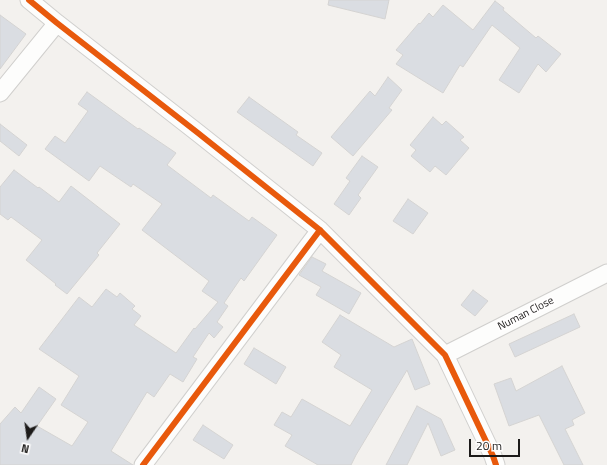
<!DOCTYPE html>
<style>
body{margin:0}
#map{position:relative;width:607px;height:465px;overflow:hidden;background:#f3f1ee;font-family:"Titillium Web",sans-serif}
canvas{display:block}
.north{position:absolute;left:8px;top:417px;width:40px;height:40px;-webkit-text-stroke:3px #fffefe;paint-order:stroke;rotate:193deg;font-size:11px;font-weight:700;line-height:16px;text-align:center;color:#1d1b1a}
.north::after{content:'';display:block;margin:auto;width:14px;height:18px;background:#1d1b1a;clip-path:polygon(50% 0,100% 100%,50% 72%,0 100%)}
.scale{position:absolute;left:469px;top:439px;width:51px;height:18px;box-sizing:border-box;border:2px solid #1d1b1a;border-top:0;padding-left:5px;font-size:12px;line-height:14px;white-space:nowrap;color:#1d1b1a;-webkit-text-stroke:3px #fffefe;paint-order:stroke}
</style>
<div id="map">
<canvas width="607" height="465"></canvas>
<div class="north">N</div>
<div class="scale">20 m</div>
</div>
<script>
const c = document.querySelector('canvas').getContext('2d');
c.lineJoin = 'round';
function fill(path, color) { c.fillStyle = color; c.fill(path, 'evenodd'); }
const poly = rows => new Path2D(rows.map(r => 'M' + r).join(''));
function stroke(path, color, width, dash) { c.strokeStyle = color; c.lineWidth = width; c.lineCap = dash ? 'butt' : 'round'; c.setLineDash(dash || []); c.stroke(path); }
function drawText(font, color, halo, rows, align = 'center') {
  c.font = font + ' "Titillium Web",sans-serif'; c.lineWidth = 4; c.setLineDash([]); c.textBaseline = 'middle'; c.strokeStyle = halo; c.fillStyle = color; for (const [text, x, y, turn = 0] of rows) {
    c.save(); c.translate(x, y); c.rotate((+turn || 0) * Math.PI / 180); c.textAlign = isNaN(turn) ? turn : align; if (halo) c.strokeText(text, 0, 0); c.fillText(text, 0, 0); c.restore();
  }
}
const building = poly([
 [329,0,389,0,385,19,328,5,329,0],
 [495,1,504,8,503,10,536,38,538,36,561,54,546,72,538,64,519,93,499,80,520,48,492,25,463,67,460,65,443,93,396,64,403,55,396,50,419,23,420,24,429,13,433,17,443,5,473,30,495,1],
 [0,15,26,34,0,69,0,15],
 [388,77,402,90,389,108,392,110,353,156,331,137,370,91,375,96,388,77],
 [87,92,138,129,139,128,176,153,167,165,211,198,213,195,249,221,252,217,277,235,244,281,241,278,224,303,228,306,217,322,223,327,214,338,209,333,193,357,197,359,183,382,170,374,154,397,147,392,111,451,133,465,0,465,0,424,15,407,21,413,39,387,56,399,37,426,72,446,88,422,61,405,79,376,39,349,79,297,92,307,106,289,117,297,120,293,135,306,132,309,141,316,134,325,176,353,194,328,195,329,218,302,202,291,209,281,142,230,162,204,133,184,131,187,100,166,89,181,45,149,55,136,65,143,88,111,78,104,87,92],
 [249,97,298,132,296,135,322,153,313,166,237,112,249,97],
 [433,117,442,125,446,121,464,137,460,140,469,148,446,175,435,166,430,172,411,156,416,150,410,145,433,117],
 [0,124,27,145,19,156,0,141,0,124],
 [362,156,378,167,358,195,361,198,349,215,334,204,350,181,346,178,362,156],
 [14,170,38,188,39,187,59,202,71,186,120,224,97,253,99,255,67,294,55,285,56,284,26,260,42,240,11,217,8,220,0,214,0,187,14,170],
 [408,199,428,213,413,234,393,221,408,199],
 [312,257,326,264,322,271,361,293,349,314,316,295,321,287,299,275,312,257],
 [473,290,488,301,475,316,461,305,473,290],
 [574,314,580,327,515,357,509,344,574,314],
 [340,315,394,347,412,339,430,384,415,390,407,370,356,455,351,465,318,465,285,446,292,435,274,425,282,412,291,417,302,399,350,426,372,390,334,367,341,355,322,342,340,315],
 [254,348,286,367,276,384,244,364,254,348],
 [562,366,585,413,572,420,574,425,565,429,583,465,564,465,539,415,509,426,494,384,511,378,516,391,562,366],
 [417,406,441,419,455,450,441,456,428,423,407,465,386,465,417,406],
 [203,425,233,445,224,459,193,440,203,425]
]);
fill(building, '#dadde2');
stroke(building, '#d4d3d2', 1);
const street = poly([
 [29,0,57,23,198,133,320,230,445,355,493,456,496,465],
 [0,93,57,23],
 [445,355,607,273],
 [143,465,320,230]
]);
stroke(street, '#d0cfcd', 19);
stroke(street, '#fdfdfc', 17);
stroke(poly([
 [29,0,57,23,198,133,320,230,445,355,493,456,496,465],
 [143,465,320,230]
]), '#e8590c', 6);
drawText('11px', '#1d1b1a', '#fffefe', [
 ["Numan Close",526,314,-27]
]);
</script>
